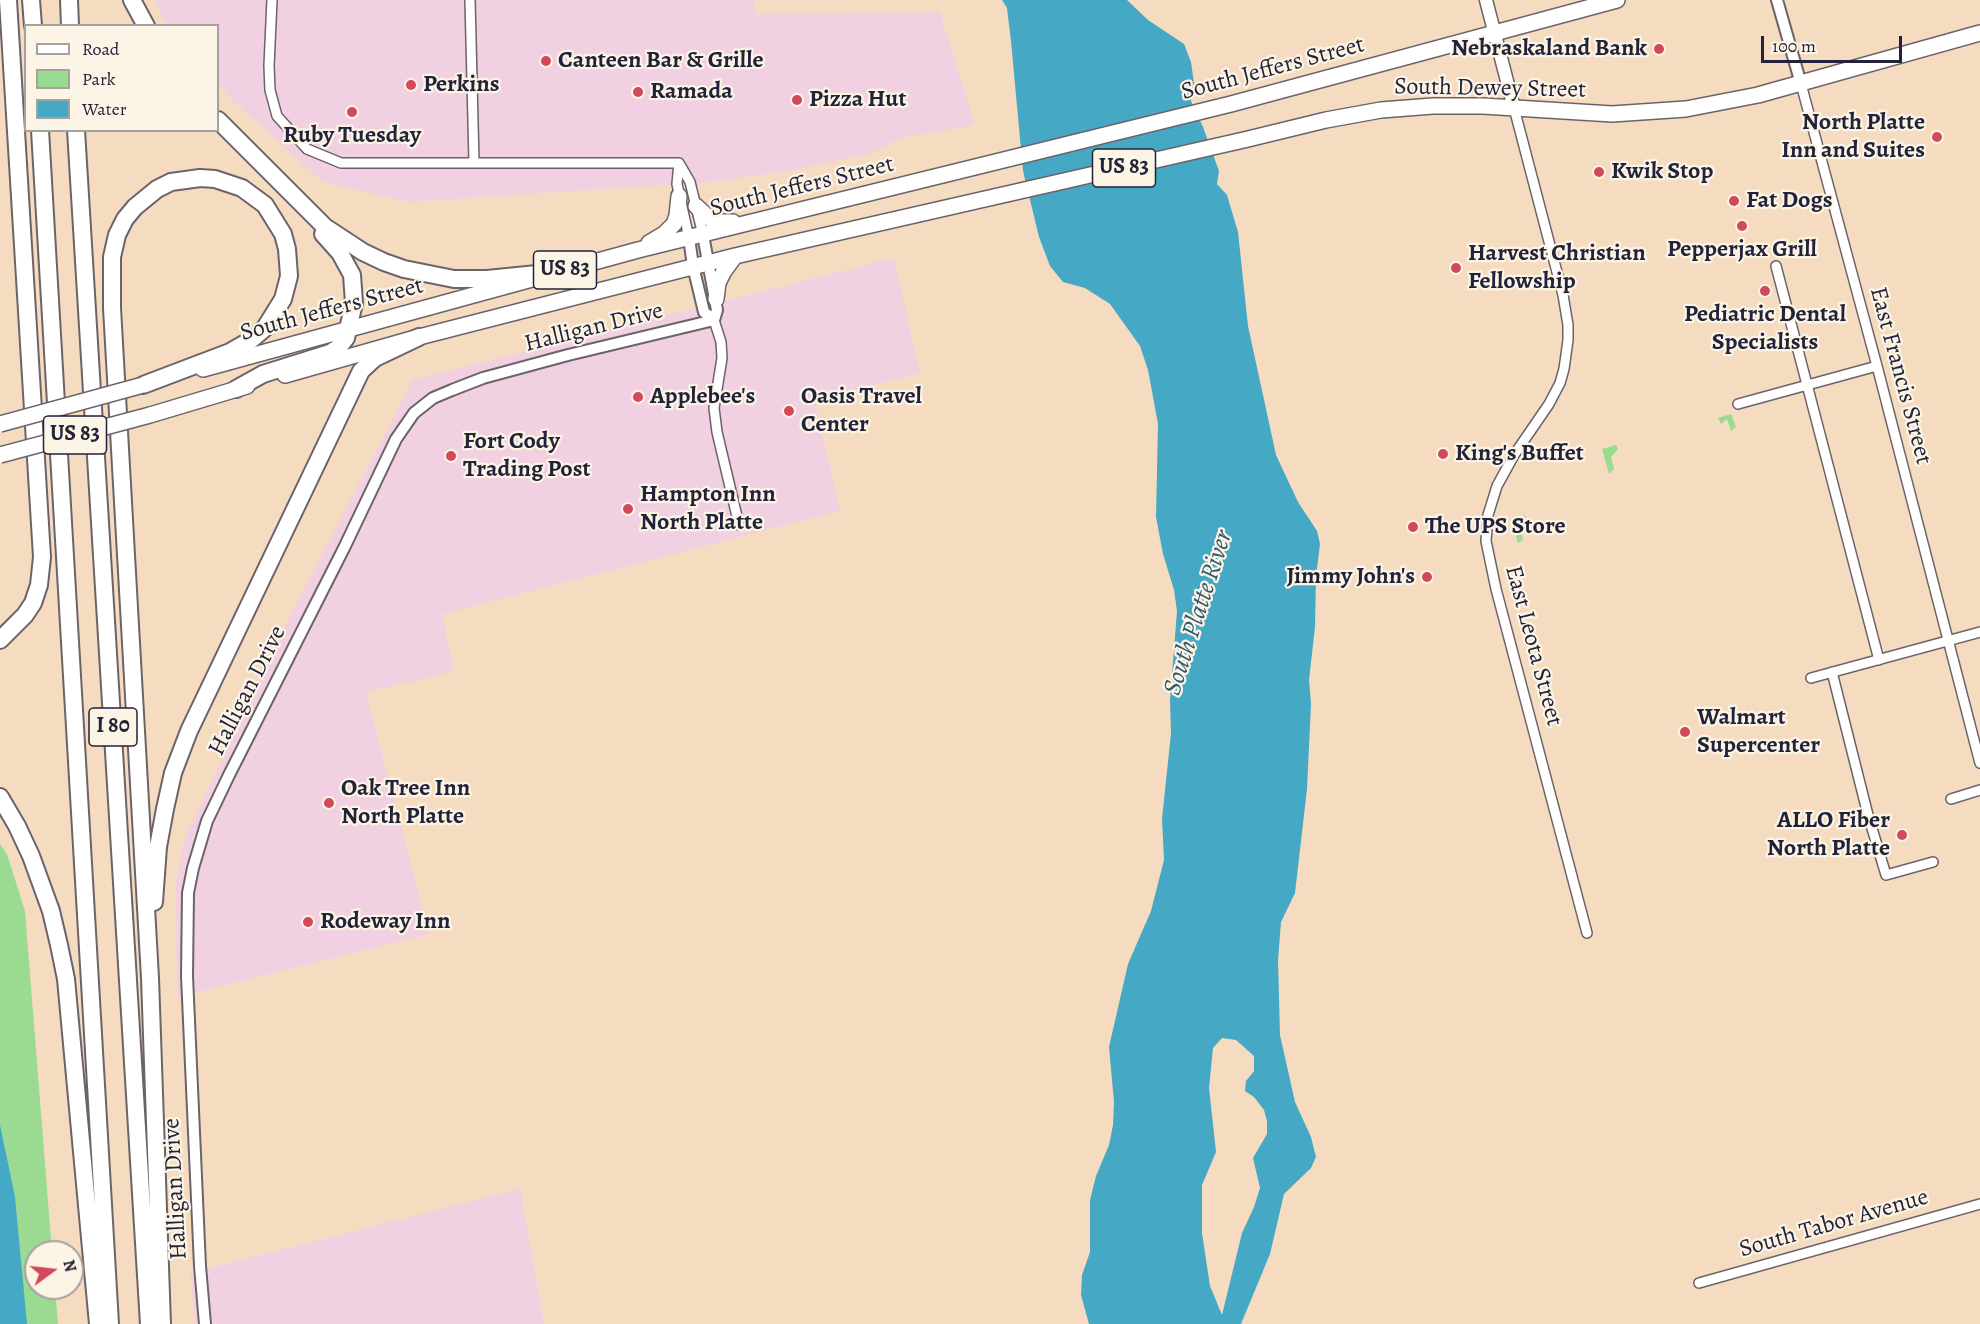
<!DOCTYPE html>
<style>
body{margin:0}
#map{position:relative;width:1980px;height:1324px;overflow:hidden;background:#f5dcc0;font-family:Alegreya,serif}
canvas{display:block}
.legend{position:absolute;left:24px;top:24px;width:195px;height:108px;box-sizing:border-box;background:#fcf5e5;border:2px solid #a5a1a1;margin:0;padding:8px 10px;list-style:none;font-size:18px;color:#22223b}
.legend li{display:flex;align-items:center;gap:12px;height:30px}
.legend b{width:30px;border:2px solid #a5a1a1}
.north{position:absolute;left:24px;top:1240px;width:60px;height:60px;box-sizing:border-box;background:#fcf5e5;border:2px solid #a5a1a1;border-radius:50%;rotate:75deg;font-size:16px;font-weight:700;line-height:24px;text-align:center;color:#22223b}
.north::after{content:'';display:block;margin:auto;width:21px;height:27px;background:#d1495b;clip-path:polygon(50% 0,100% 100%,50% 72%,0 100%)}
.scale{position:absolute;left:1761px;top:36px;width:141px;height:27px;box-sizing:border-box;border:3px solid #22223b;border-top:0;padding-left:8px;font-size:18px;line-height:21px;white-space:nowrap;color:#22223b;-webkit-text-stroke:4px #fcf5e5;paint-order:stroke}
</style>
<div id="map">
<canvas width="1980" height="1324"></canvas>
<ul class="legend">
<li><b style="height:8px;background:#fff"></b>Road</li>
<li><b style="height:16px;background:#9bdb91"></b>Park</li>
<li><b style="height:16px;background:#45a8c5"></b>Water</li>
</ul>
<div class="north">N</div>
<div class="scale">100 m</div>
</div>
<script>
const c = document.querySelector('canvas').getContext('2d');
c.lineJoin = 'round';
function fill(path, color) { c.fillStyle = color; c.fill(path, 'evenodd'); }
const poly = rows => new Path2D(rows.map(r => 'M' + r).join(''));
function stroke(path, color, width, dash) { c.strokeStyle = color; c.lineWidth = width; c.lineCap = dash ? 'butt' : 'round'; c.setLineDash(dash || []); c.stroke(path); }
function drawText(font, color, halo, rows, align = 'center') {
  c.font = font + ' Alegreya,serif'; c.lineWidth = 4.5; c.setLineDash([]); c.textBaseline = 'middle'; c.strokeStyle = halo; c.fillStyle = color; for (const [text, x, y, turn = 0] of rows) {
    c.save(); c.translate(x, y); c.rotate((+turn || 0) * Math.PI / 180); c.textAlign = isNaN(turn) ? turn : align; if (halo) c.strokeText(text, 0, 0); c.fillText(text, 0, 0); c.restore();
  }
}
fill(poly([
 [155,0,754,0,755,14,940,12,975,125,899,138,872,153,789,171,709,182,409,202,323,182,233,101,218,83,218,26,169,25,163,19],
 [894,258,920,373,815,400,840,511,443,614,453,672,366,692,429,934,177,997,176,882,184,840,273,649,413,380],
 [520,1189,544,1324,195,1324,190,1273]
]), '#f1d0e2');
fill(poly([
 [1731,414,1736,427,1731,431,1727,419,1721,424,1718,418],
 [1616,445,1618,449,1611,457,1614,469,1609,474,1602,449],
 [1525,515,1528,524,1521,532,1523,540,1518,543,1516,537,1520,522],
 [0,844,7,854,25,911,52,1252,36,1252,36,1288,55,1288,58,1324,0,1324]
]), '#9bdb91');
fill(poly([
 [1002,0,1127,0,1148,20,1184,44,1191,62,1194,83,1191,101,1203,127,1219,171,1217,184,1227,195,1238,232,1248,326,1276,455,1298,502,1317,531,1320,544,1316,577,1315,627,1309,680,1311,704,1307,789,1295,893,1281,922,1278,960,1280,1035,1295,1102,1311,1137,1316,1157,1311,1168,1284,1194,1270,1254,1241,1324,1089,1324,1081,1295,1082,1275,1090,1252,1090,1200,1096,1176,1109,1145,1113,1125,1114,1102,1109,1047,1128,964,1151,911,1164,860,1162,819,1171,733,1170,700,1177,611,1174,590,1163,554,1156,517,1158,424,1148,370,1140,346,1110,304,1085,288,1063,282,1050,266,1039,237,1023,171,1011,41,1007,8],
 [1222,1038,1236,1040,1254,1056,1254,1071,1246,1081,1245,1091,1254,1097,1264,1110,1267,1121,1267,1134,1253,1158,1260,1188,1254,1207,1242,1233,1222,1315,1210,1286,1202,1233,1202,1185,1216,1152,1209,1088,1213,1048],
 [0,1125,15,1197,27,1324,0,1324]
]), '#45a8c5');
const minor = poly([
 [272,0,269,66,270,90,277,116,307,149,341,163,679,163],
 [470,0,474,162],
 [1801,84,1877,366,1980,763],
 [1514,108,1563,295,1568,325,1568,340,1564,369,1560,383,1549,404,1514,455,1497,486,1488,515,1486,541,1496,589,1587,933],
 [679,163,677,184,689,238],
 [679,163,690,182,703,235],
 [1776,266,1879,660],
 [714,320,721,342,722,358,714,408,717,432,739,525],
 [1738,404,1877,366],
 [1832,672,1868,815,1886,875,1933,862],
 [1811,678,1980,632],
 [1951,799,1980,790],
 [1699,1283,1980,1204]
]);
const tertiary = poly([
 [1777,0,1801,84],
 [703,235,717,310,714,320],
 [689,238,693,266,704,312,714,320],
 [205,1324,200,1266,187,976,188,893,193,868,207,821,229,775,344,548,396,439,414,413,433,398,452,390,483,378,568,355,714,320]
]);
const secondary = poly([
 [1486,0,1514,108]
]);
const trunk = poly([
 [696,206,709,218,717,222,733,222],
 [649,243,664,234,674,224,677,216,679,196],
 [716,299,718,283,724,271,735,256],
 [203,369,638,250,1231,104,1617,0],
 [285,375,419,337,735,256,1248,139,1326,120,1381,110,1433,106,1483,106,1612,114,1686,109,1758,95,1980,33],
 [150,415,247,386]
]);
const motorway = poly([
 [31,0,33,26],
 [69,0,70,26],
 [132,0,146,26],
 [218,120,325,227,363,252,384,262,404,269,454,279,487,279,557,272],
 [40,130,110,1324],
 [76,130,149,1324],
 [143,385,230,352,251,340,265,328,283,299,289,276,287,249,283,234,265,205,242,188,215,179,200,178,171,182,157,189,135,207,125,219,117,235,112,257,112,308,150,978,162,1324],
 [236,389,263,374,330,353,338,348,346,338,354,303,352,275,340,253,323,234],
 [0,640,25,615,33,603,39,585,42,557,8,0],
 [0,797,17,826,31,856,51,911,59,945,66,979,98,1324],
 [154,902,158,847,165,809,173,773,189,731,361,371,375,358,419,337]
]);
stroke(minor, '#6c636a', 12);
stroke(tertiary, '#6c636a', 14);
stroke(secondary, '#6c636a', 15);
stroke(trunk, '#6c636a', 18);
stroke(motorway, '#6c636a', 20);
stroke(minor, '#fff', 9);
stroke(tertiary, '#fff', 10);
stroke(secondary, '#fff', 12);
stroke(trunk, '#fff', 15);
stroke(motorway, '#fff', 16);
const trunkBridge = poly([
 [0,424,143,385],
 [0,455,150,415]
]);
stroke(trunkBridge, '#6c636a', 18, []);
stroke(trunkBridge, '#fff', 15);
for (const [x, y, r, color] of [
 [1659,49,6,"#d1495b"],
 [546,61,6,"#d1495b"],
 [411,85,6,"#d1495b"],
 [638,92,6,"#d1495b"],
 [797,100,6,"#d1495b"],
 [352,112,6,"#d1495b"],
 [1937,137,6,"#d1495b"],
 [1599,172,6,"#d1495b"],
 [1734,201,6,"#d1495b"],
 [1742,226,6,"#d1495b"],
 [1456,268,6,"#d1495b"],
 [1765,291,6,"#d1495b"],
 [638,397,6,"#d1495b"],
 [789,411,6,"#d1495b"],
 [1443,454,6,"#d1495b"],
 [451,456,6,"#d1495b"],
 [628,509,6,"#d1495b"],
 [1413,527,6,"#d1495b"],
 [1427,577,6,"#d1495b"],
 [1685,732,6,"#d1495b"],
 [329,803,6,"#d1495b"],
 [1902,835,6,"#d1495b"],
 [308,922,6,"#d1495b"]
]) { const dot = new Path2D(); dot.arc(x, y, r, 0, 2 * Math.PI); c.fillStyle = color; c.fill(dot); stroke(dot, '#fcf5e5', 2); }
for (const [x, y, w] of [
 [1124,168,63],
 [565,270,63],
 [75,435,63],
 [113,727,48]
]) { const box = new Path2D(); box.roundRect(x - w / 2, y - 19, w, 38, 4.5); c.fillStyle = '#fcf5e5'; c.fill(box); stroke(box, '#22223b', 1.5); }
drawText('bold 22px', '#22223b', null, [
 ["US 83",1124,168],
 ["US 83",565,270],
 ["US 83",75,435],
 ["I 80",113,727]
]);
drawText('bold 24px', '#22223b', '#fcf5e5', [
 ["Nebraskaland Bank",1647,49,"right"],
 ["Canteen Bar & Grille",558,61],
 ["Perkins",423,85],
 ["Ramada",650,92],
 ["Pizza Hut",809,100],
 ["North Platte",1925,123,"right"],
 ["Inn and Suites",1925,151,"right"],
 ["Ruby Tuesday",352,136,"center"],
 ["Kwik Stop",1611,172],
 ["Fat Dogs",1746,201],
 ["Pepperjax Grill",1742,250,"center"],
 ["Harvest Christian",1468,254],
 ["Fellowship",1468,282],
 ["Pediatric Dental",1765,315,"center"],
 ["Specialists",1765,343,"center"],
 ["Applebee's",650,397],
 ["Oasis Travel",801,397],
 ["Center",801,425],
 ["Fort Cody",463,442],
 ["Trading Post",463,470],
 ["King's Buffet",1455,454],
 ["Hampton Inn",640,495],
 ["North Platte",640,523],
 ["The UPS Store",1425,527],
 ["Jimmy John's",1415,577,"right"],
 ["Walmart",1697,718],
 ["Supercenter",1697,746],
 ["Oak Tree Inn",341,789],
 ["North Platte",341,817],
 ["ALLO Fiber",1890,821,"right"],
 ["North Platte",1890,849,"right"],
 ["Rodeway Inn",320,922]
], 'left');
drawText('24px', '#22223b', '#fcf5e5', [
 ["South Jeffers Street",1273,69,-15],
 ["South Dewey Street",1490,89,1],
 ["South Jeffers Street",802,187,-14],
 ["South Jeffers Street",332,310,-15],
 ["Halligan Drive",594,328,-14],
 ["East Francis Street",1900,376,75],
 ["East Leota Street",1533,646,75],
 ["Halligan Drive",248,691,-63],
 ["Halligan Drive",176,1189,-93],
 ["South Tabor Avenue",1834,1224,-16]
]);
drawText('italic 26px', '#305872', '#fcf5e5', [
 ["South Platte River",1199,613,-72]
]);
</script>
